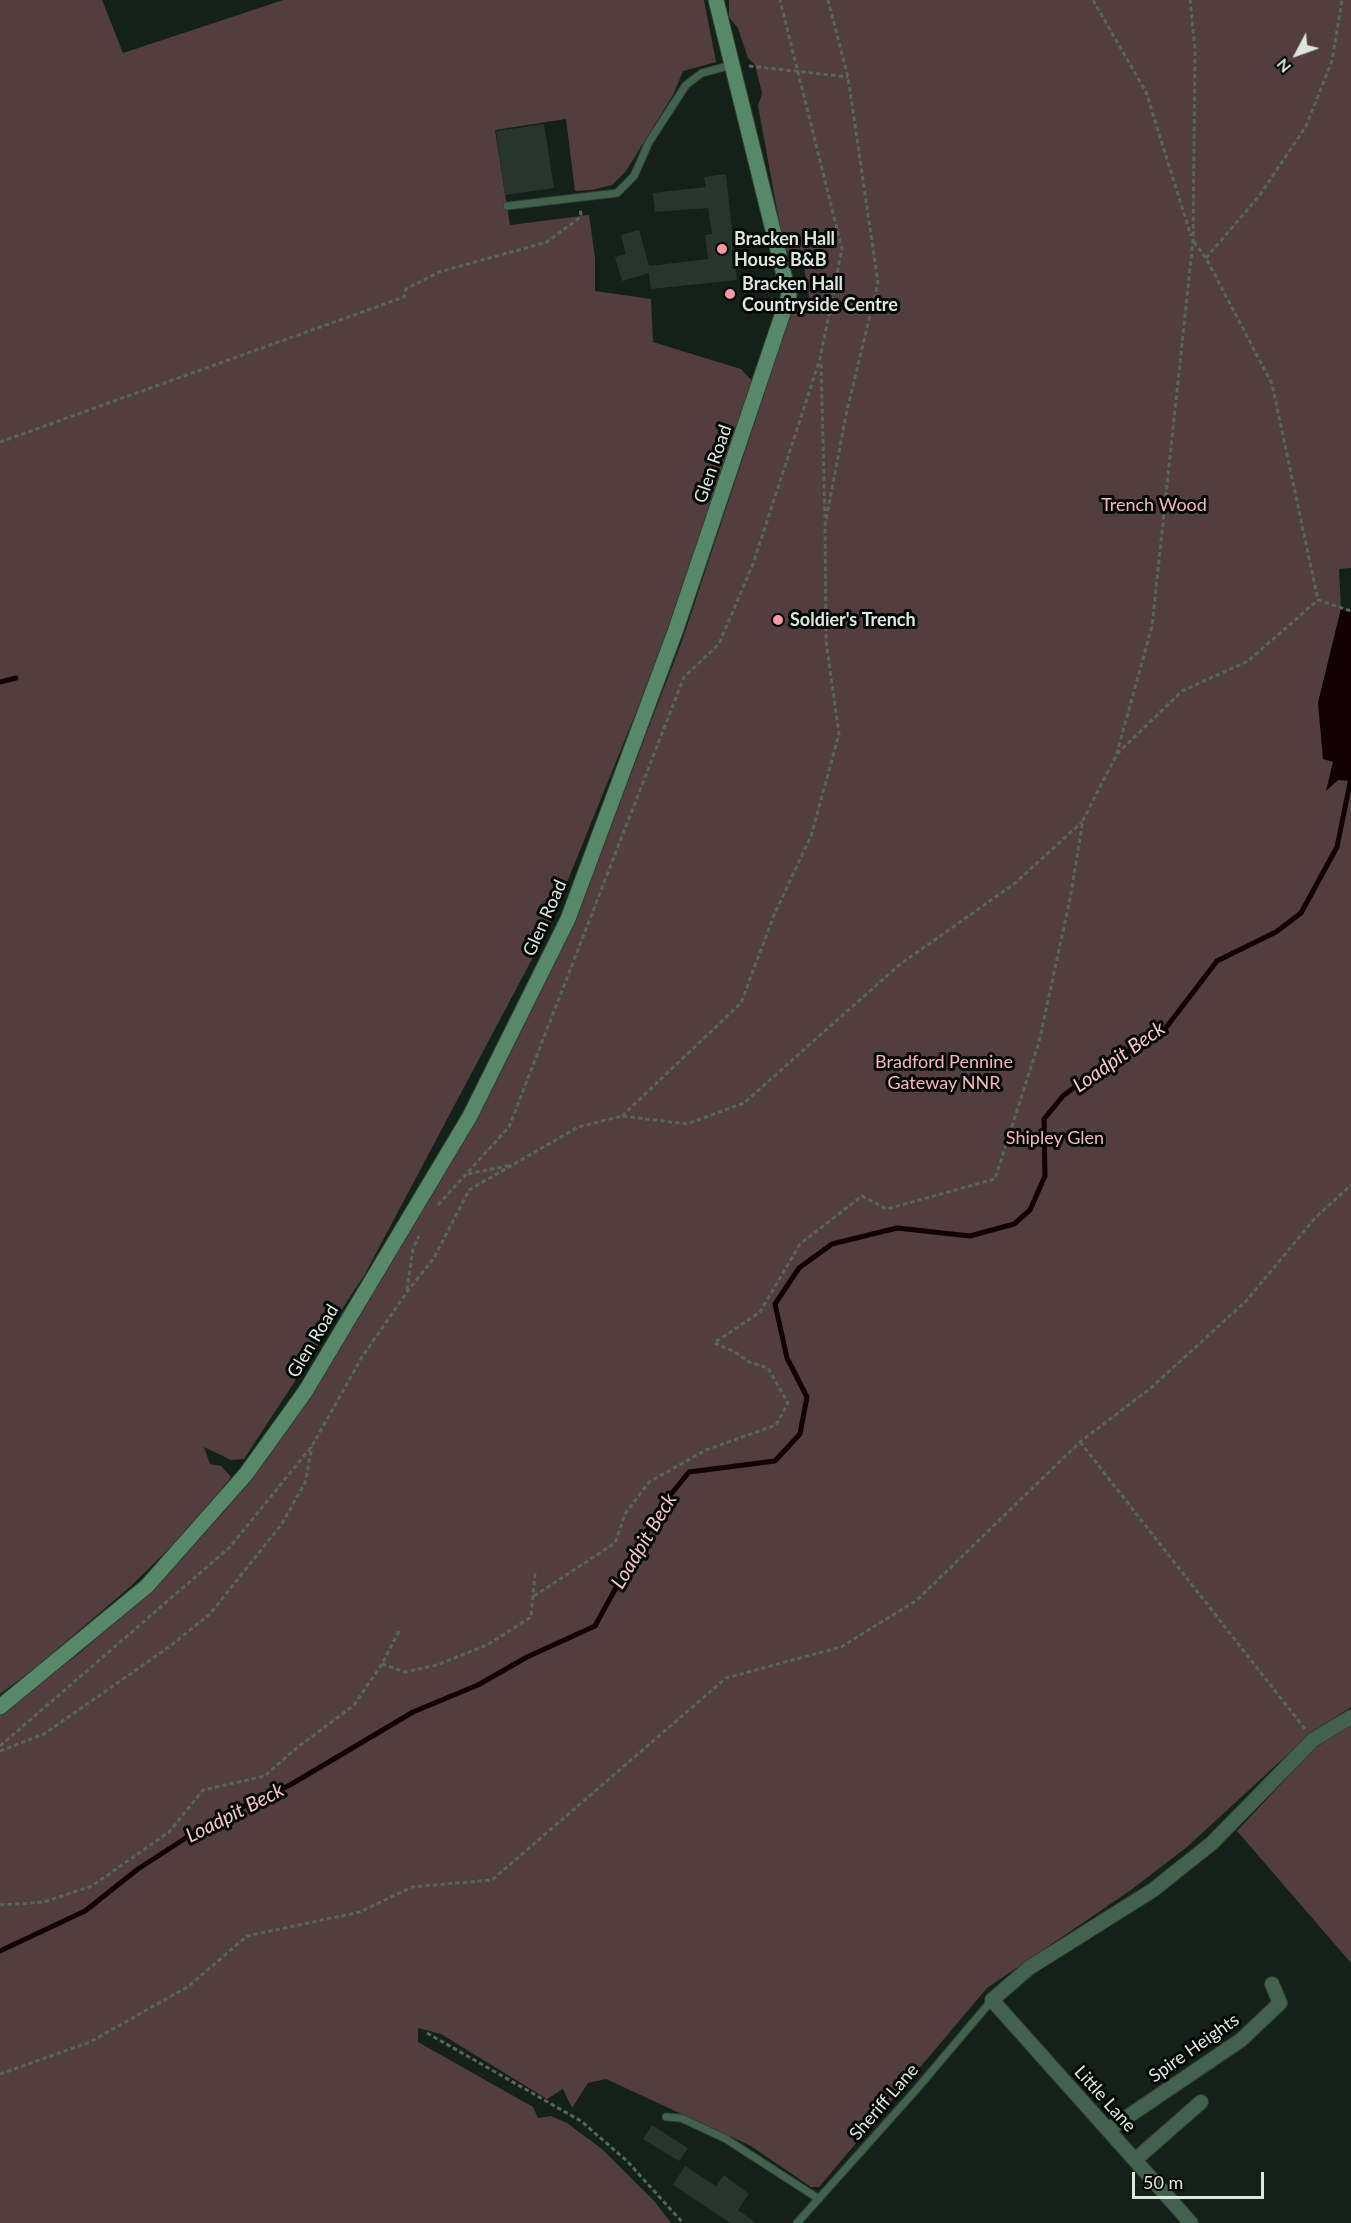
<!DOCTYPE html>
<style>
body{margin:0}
#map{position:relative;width:1351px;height:2223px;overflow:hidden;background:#142118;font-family:Lato,sans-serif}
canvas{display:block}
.north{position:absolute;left:1267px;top:24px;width:60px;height:60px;-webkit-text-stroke:4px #050906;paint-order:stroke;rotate:229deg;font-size:16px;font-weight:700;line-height:24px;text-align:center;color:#dee6e0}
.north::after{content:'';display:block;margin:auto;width:21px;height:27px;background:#dee6e0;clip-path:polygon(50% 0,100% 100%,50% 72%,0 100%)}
.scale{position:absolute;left:1132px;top:2172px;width:132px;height:27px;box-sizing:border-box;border:3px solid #dee6e0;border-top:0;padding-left:8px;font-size:18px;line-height:21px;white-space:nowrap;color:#dee6e0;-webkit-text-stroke:4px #050906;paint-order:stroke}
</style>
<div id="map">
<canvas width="1351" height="2223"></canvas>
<div class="north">N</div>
<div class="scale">50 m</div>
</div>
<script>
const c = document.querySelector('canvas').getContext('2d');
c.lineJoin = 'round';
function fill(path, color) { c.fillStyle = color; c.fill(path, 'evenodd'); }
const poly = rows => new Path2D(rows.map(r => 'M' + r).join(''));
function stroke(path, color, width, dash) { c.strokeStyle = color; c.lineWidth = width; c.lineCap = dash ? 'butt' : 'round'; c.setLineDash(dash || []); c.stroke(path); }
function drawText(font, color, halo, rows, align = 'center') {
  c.font = font + ' Lato,sans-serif'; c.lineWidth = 6; c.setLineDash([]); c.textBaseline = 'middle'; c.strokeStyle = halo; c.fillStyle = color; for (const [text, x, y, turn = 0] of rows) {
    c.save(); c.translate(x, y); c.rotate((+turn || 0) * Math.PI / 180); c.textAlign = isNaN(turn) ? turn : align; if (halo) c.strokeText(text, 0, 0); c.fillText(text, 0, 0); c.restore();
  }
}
fill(poly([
 [0,0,102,0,123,53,283,0,704,0,716,62,683,71,673,95,626,171,612,185,592,190,575,191,566,119,495,130,510,225,589,215,595,258,595,291,651,299,653,342,741,369,753,382,661,651,548,929,365,1274,244,1459,231,1460,204,1447,210,1464,221,1466,231,1477,197,1521,131,1586,35,1668,0,1694],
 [729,0,1351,0,1351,568,1339,569,1341,609,1318,703,1351,763,1351,1707,1311,1733,1187,1847,1131,1890,987,1988,819,2187,811,2187,751,2146,606,2079,588,2083,572,2108,563,2089,547,2099,441,2034,418,2028,418,2042,533,2107,538,2118,551,2116,567,2123,602,2149,655,2202,671,2223,0,2223,0,1712,81,1652,148,1591,226,1510,274,1443,577,914,682,641,793,307,800,308,808,305,809,296,804,267,791,265,780,226,758,106,762,93,755,65,748,58,738,28,729,17],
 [1351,1724,1351,1963,1237,1831,1314,1749]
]), '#523d3f');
fill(poly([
 [1341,609,1351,612,1351,781,1338,780,1326,791,1333,762,1323,759,1318,703]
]), '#120002');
stroke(poly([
 [0,682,16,678],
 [0,1951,85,1911,138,1869,212,1821,290,1785,413,1712,478,1685,527,1657,595,1626,659,1509,689,1472,775,1461,800,1434,807,1397,787,1358,775,1304,799,1268,832,1244,897,1228,970,1236,1014,1224,1030,1210,1045,1176,1044,1119,1063,1096,1089,1076,1165,1029,1217,961,1276,932,1301,913,1337,847,1351,778]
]), '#120002', 5);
fill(poly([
 [544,124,554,188,505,195,496,131],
 [726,174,737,280,651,289,649,273,622,281,615,257,626,254,621,235,639,230,649,266,708,259,705,235,712,234,708,208,655,212,653,193,706,187,704,177],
 [652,2125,688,2148,679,2161,643,2139],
 [685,2166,716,2186,724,2175,749,2194,738,2210,756,2223,730,2223,673,2185]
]), '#27352c');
const lane = poly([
 [507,206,617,193,634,176,649,142,686,85,702,73,732,65],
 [666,2117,681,2118,726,2139,819,2199],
 [797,2223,915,2091,992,2000]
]);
const street = poly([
 [1108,2130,1241,2040,1280,2003,1272,1984],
 [1135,2160,1201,2102],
 [1191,2223,992,2000,1029,1968,1153,1890,1212,1843,1313,1740,1351,1717]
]);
const secondary = poly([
 [0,1707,147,1586,246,1474,305,1392,470,1116,568,919,675,632,789,295,716,0]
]);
stroke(lane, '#303d34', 9);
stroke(street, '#303d34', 16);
stroke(secondary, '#303d34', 17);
stroke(poly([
 [1093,0,1146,92,1191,236],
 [749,66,848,77],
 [1194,242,1206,258,1272,384,1318,600,1351,611],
 [1206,258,1260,195,1306,126,1332,61,1342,0],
 [821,364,825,517],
 [0,442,404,297,406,289,439,272,547,242,578,219,581,215,580,208],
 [1117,754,1182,691,1248,661,1318,600],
 [622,1116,741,1003,774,915,811,836,839,734,826,641,825,525,847,410,878,283,848,77,828,0],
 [468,1174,511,1165],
 [438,1205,509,1127,684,677,719,644,753,564,820,359,842,249,780,0],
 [407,1290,413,1248,419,1236],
 [1080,1442,1305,1729],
 [534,1596,615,1543,625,1514,649,1482,706,1450,776,1425,788,1403,768,1368,749,1362,735,1352,714,1343,760,1312,800,1244,862,1196,887,1209,995,1179,1039,1042,1070,899,1083,820,1116,756,1152,626,1193,241,1195,49,1190,0],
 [382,1664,405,1672,437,1665,487,1645,531,1617,535,1573],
 [0,1746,230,1547,312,1446,362,1357,407,1292,434,1258,469,1190,578,1127,622,1116,687,1124,744,1103,899,965,1014,884,1082,822],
 [0,1751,44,1734,169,1647,210,1614,281,1525,305,1483,312,1447],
 [0,1905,44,1902,92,1886,169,1832,203,1790,265,1776,294,1750,354,1705,382,1664,399,1631],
 [427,2033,581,2121,627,2161,683,2223],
 [0,2074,90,2042,189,1986,247,1936,360,1912,412,1887,492,1880,726,1678,841,1647,917,1600,1080,1442,1152,1387,1246,1301,1316,1217,1351,1185]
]), '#59645c', 3, [4.5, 3]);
stroke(lane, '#43624e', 7);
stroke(street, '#43624e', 14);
stroke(secondary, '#578969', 15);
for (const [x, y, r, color] of [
 [722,249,6,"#f49aa3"],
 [730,294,6,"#f49aa3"],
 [778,620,6,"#f49aa3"]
]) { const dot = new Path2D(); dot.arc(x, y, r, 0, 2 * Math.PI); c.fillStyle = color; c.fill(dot); stroke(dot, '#050906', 2); }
drawText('bold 18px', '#dee6e0', '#050906', [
 ["Bracken Hall",734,239],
 ["House B&B",734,260],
 ["Bracken Hall",742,284],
 ["Countryside Centre",742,305],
 ["Soldier's Trench",790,620]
], 'left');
drawText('18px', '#dee6e0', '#050906', [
 ["Glen Road",713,464,-71],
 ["Glen Road",545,918,-66],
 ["Glen Road",313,1341,-59],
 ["Spire Heights",1194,2048,-35],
 ["Little Lane",1105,2099,48],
 ["Sheriff Lane",884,2102,-49]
]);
drawText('18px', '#f8b7bc', '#050906', [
 ["Trench Wood",1154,505],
 ["Bradford Pennine",944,1062],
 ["Gateway NNR",944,1083],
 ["Shipley Glen",1055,1138]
]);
drawText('italic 20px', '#f9c4c8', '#050906', [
 ["Loadpit Beck",1119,1057,-35],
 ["Loadpit Beck",644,1541,-59],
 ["Loadpit Beck",235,1813,-27]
]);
</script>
